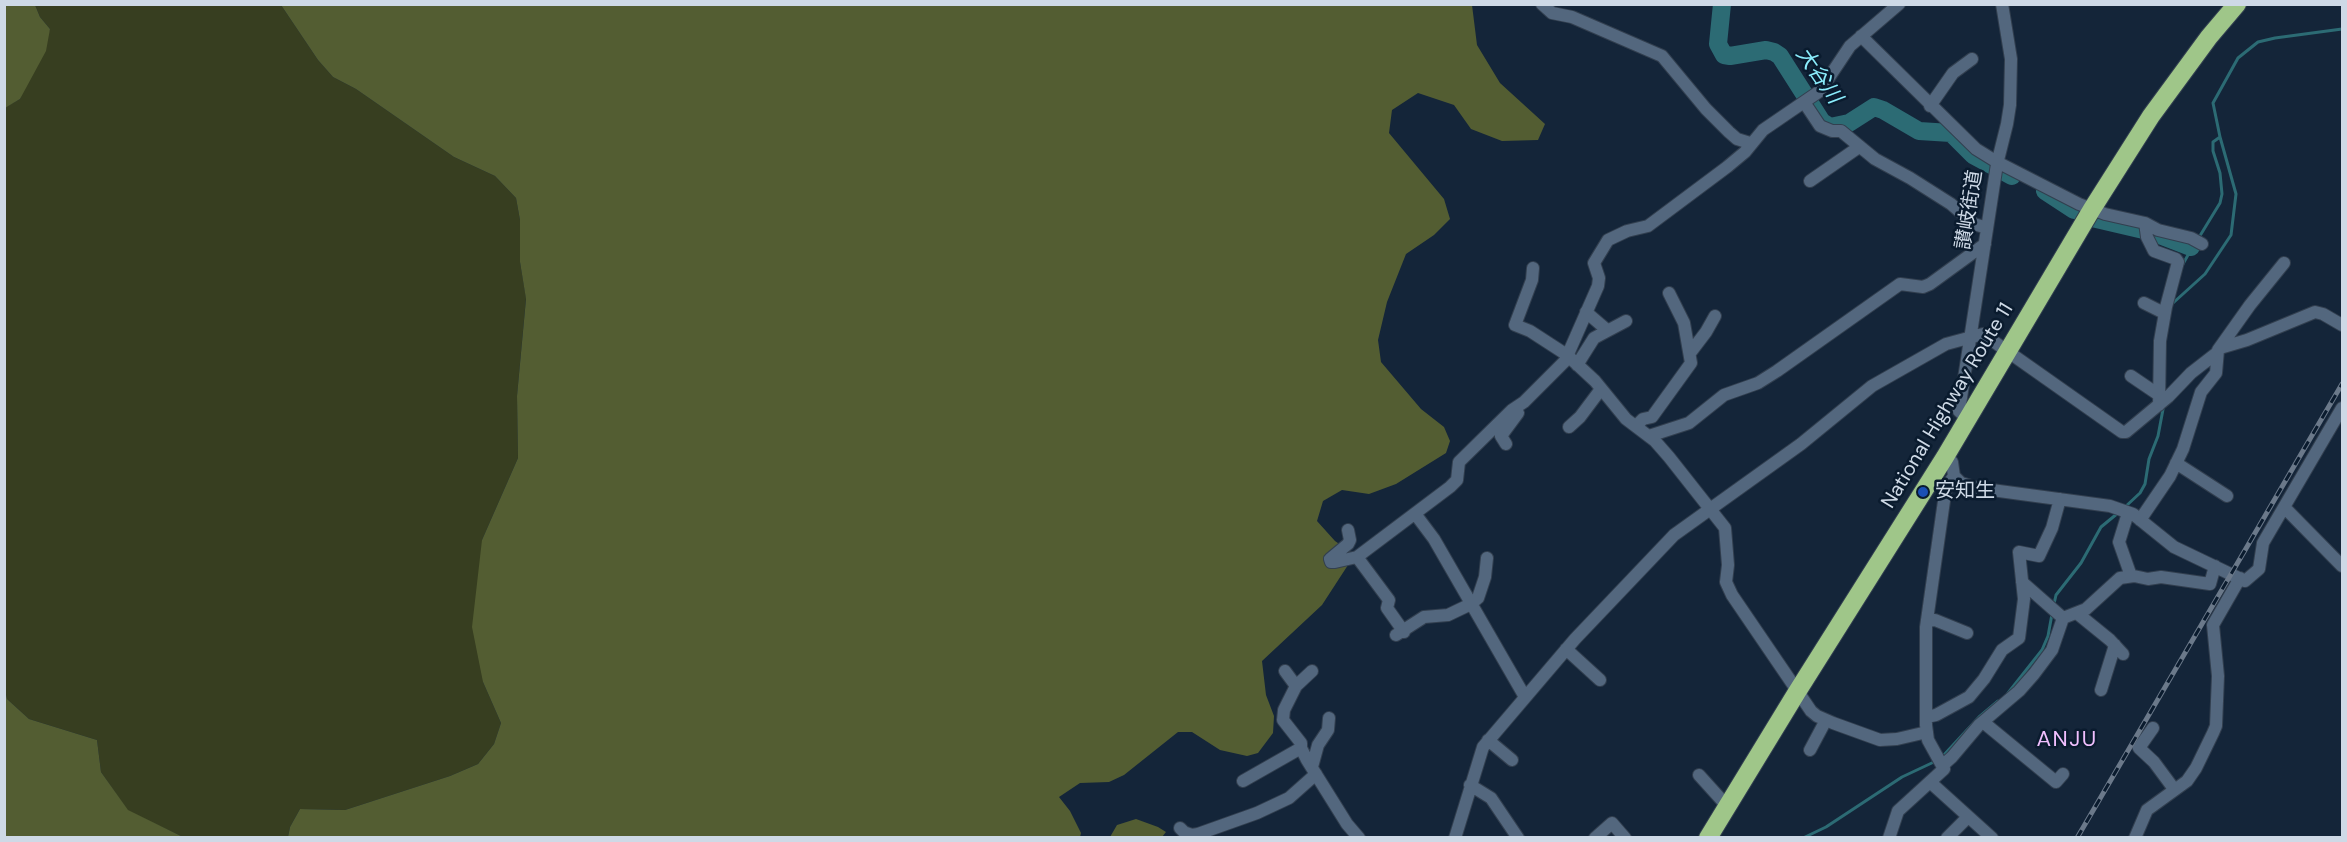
<!DOCTYPE html>
<meta charset="utf-8">
<style>
body{margin:0}
#map{position:relative;width:2347px;height:842px;overflow:hidden;background:#142539;font-family:"DM Sans",sans-serif}
canvas{display:block}
.frame{position:absolute;inset:0;border:6px solid #ced9e6;pointer-events:none}
</style>
<div id="map">
<canvas width="2347" height="842"></canvas>
<div class="frame"></div>
</div>
<script>
const c = document.querySelector('canvas').getContext('2d');
c.lineJoin = 'round';
function fill(path, color) { c.fillStyle = color; c.fill(path, 'evenodd'); }
const poly = rows => new Path2D(rows.map(r => 'M' + r).join(''));
function stroke(path, color, width, dash) { c.strokeStyle = color; c.lineWidth = width; c.lineCap = dash ? 'butt' : 'round'; c.setLineDash(dash || []); c.stroke(path); }
function drawText(font, color, halo, rows, align = 'center') {
  c.font = font + ' "DM Sans","Noto Sans JP",sans-serif'; c.lineWidth = 5; c.setLineDash([]); c.textBaseline = 'middle'; c.strokeStyle = halo; c.fillStyle = color; for (const [text, x, y, turn = 0] of rows) {
    c.save(); c.translate(x, y); c.rotate((+turn || 0) * Math.PI / 180); c.textAlign = isNaN(turn) ? turn : align; if (halo) c.strokeText(text, 0, 0); c.fillText(text, 0, 0); c.restore();
  }
}
fill(poly([
 [35,5,281,5,318,60,333,77,356,89,454,157,495,176,516,198,520,220,520,262,526,298,517,396,518,458,482,540,483,682,501,723,494,744,478,764,450,776,345,810,300,809,290,827,288,837,183,837,128,811,101,772,97,740,29,719,7,699,4,686,4,108,20,99,50,29,40,17]
]), '#373e20');
fill(poly([
 [5,4,35,5,40,17,50,29,46,51,20,99,5,108],
 [281,5,1472,5,1477,45,1500,83,1545,124,1538,140,1502,141,1471,129,1454,105,1418,93,1392,110,1389,133,1444,199,1450,219,1434,235,1406,254,1387,302,1378,340,1381,362,1421,409,1444,427,1450,441,1446,453,1396,484,1369,494,1342,490,1323,501,1317,521,1335,541,1348,550,1348,565,1322,605,1262,661,1266,695,1274,716,1273,733,1258,753,1247,756,1220,750,1192,732,1178,732,1124,775,1109,782,1080,783,1059,797,1070,811,1081,833,1080,837,288,837,290,827,300,809,345,810,450,776,478,764,494,744,501,723,483,682,472,627,482,540,518,458,517,396,526,299,520,262,520,220,516,198,495,176,454,157,356,89,333,77,318,60],
 [4,686,7,699,29,719,97,740,101,772,128,810,183,837,5,837],
 [1136,819,1158,827,1166,832,1162,837,1110,837,1117,825]
]), '#535d32');
stroke(poly([
 [2198,239,2220,203,2222,194,2220,173,2213,151,2213,142,2220,137,2213,103,2238,58,2258,42,2275,38,2342,29],
 [2183,264,2194,244],
 [2173,303,2205,274,2231,235,2236,194,2220,137],
 [2125,507,2140,493,2145,484,2149,459,2158,436,2164,404],
 [2054,604,2056,595,2081,563,2101,527,2118,513],
 [2008,693,2042,650,2048,636,2052,614],
 [1942,757,1979,717,1998,701],
 [1803,838,1826,827,1902,777,1936,761]
]), '#2c6b74', 3);
stroke(poly([
 [1722,4,1718,44,1724,55,1730,56,1766,50,1774,52,1780,56,1822,122,1830,127,1849,123,1874,107,1883,110,1919,131,1951,133,1973,155,2012,176],
 [2045,191,2074,210],
 [2092,218,2152,232,2191,247]
]), '#2c6b74', 18);
const minor = poly([
 [1542,4,1552,13,1572,17,1662,56,1706,109,1729,132,1737,139,1750,143],
 [1861,36,1976,149,1997,162,2079,204,2105,214,2145,223,2158,230,2191,238,2202,244],
 [1804,102,1820,126,1832,131,1841,131,1875,159,1910,178,1951,204,1974,224,1987,228],
 [1930,106,1953,73,1972,59],
 [1810,181,1859,147],
 [2145,223,2147,237,2154,251,2176,259,2178,262,2166,307,2160,341,2159,405],
 [1533,268,1532,280,1515,325,1530,331,1567,355,1595,381,1626,419,1655,441,1669,457,1725,528,1728,565,1726,582,1732,595,1811,711,1817,716,1833,723,1880,740,1897,739,1927,732],
 [2144,303,2164,313],
 [1586,312,1607,330],
 [2220,348,2247,340,2315,312,2323,314,2342,325],
 [1690,353,1706,332,1715,316],
 [1577,365,1594,338,1626,321],
 [2131,376,2159,395],
 [1968,419,1959,411,1997,164,2007,124,2010,105,2011,59,2002,4],
 [1636,426,1643,419,1652,417,1691,363,1684,323,1669,293],
 [1569,427,1580,417,1601,389],
 [1649,436,1689,423,1724,395,1758,383,1777,371,1900,284,1923,287,1930,284,1985,244],
 [1506,444,1501,436,1518,413],
 [1945,457,1952,462,1954,476,1961,483,1977,488,2110,506,2133,514,2174,547,2245,581,2259,569,2263,543,2342,408],
 [2176,463,2227,496],
 [2284,507,2342,566],
 [2128,513,2119,542,2131,576],
 [1416,515,1434,539,1525,697],
 [2140,520,2170,476,2183,449,2201,392,2216,373,2218,350,2250,305,2284,263],
 [1348,530,1350,540,1348,544,1330,559,1331,562,1335,562,1357,557,1389,600,1387,608,1404,632],
 [1357,557,1450,487,1457,480,1459,462,1512,410,1524,402,1565,361,1598,286,1599,278,1594,263,1608,240,1627,231,1648,226,1727,167,1745,152,1763,130,1820,91,1850,46,1899,4],
 [2022,582,2063,618],
 [2078,614,2110,640,2123,654],
 [1927,621,1935,620,1967,633],
 [1396,635,1424,617,1448,615,1471,604,1478,598,1485,577,1487,558],
 [1566,649,1600,680],
 [1285,671,1296,686],
 [1312,671,1296,686,1284,710,1283,720,1301,743,1301,748,1307,760,1347,824,1359,838],
 [2101,690,2115,645],
 [1926,717,1936,715,1969,697,1984,679,2002,650,2019,638,2024,599,2019,552,2039,556,2052,528,2060,499],
 [1983,722,2056,782,2063,774],
 [2153,728,2139,748,2154,762,2174,789],
 [1488,740,1512,760],
 [1810,750,1826,720],
 [1943,765,1952,757,1979,725,2019,691,2034,674,2052,650,2063,618,2086,609,2120,578,2134,576,2148,579,2161,577,2210,584,2215,566],
 [1312,767,1318,745,1328,730,1329,718],
 [1699,775,1727,806],
 [1243,781,1301,748],
 [1930,782,1992,838],
 [1470,785,1491,798,1518,838],
 [1180,828,1184,832,1192,835,1198,834,1257,813,1289,798,1316,774],
 [1455,838,1483,747,1575,639,1674,535,1801,444,1872,386,1946,344,1983,334,2122,432,2126,432,2168,397,2191,373,2218,352],
 [1595,838,1612,823,1625,838],
 [1889,838,1898,811,1944,769,1928,740,1926,725,1926,627,1946,487,1954,476],
 [1947,838,1968,817],
 [2135,838,2147,810,2187,781,2196,768,2213,733,2216,726,2218,676,2213,625,2240,578]
]);
const highway = poly([
 [1708,838,1797,692,1945,457,2092,209,2151,116,2209,37,2237,4]
]);
stroke(minor, '#323f4f', 14);
stroke(highway, '#323f4f', 20);
stroke(minor, '#53677e', 12);
stroke(highway, '#9fc689', 18);
const rail = poly([
 [2077,838,2342,384]
]);
stroke(rail, '#6b798a', 5);
stroke(rail, '#0a1b2e', 3, [9]);
for (const [x, y, r, color] of [
 [1923,492,6,"#1a4fb4"]
]) { const dot = new Path2D(); dot.arc(x, y, r, 0, 2 * Math.PI); c.fillStyle = color; c.fill(dot); stroke(dot, '#0a1b2e', 2); }
drawText('20px', '#ced9e6', '#0a1b2e', [
 ["讃岐街道",1970,210,-81],
 ["National Highway Route 11",1948,406,-59]
]);
drawText('20px', '#ced9e6', '#0a1b2e', [
 ["安知生",1935,492]
], 'left');
drawText('italic 21px', '#8beefd', '#0a1b2e', [
 ["大谷川",1818,76,55]
]);
c.letterSpacing = '1.5px';
drawText('22px', '#f0bffe', '#0a1b2e', [
 ["ANJU",2067,740]
]);
c.letterSpacing = '0px';
</script>
